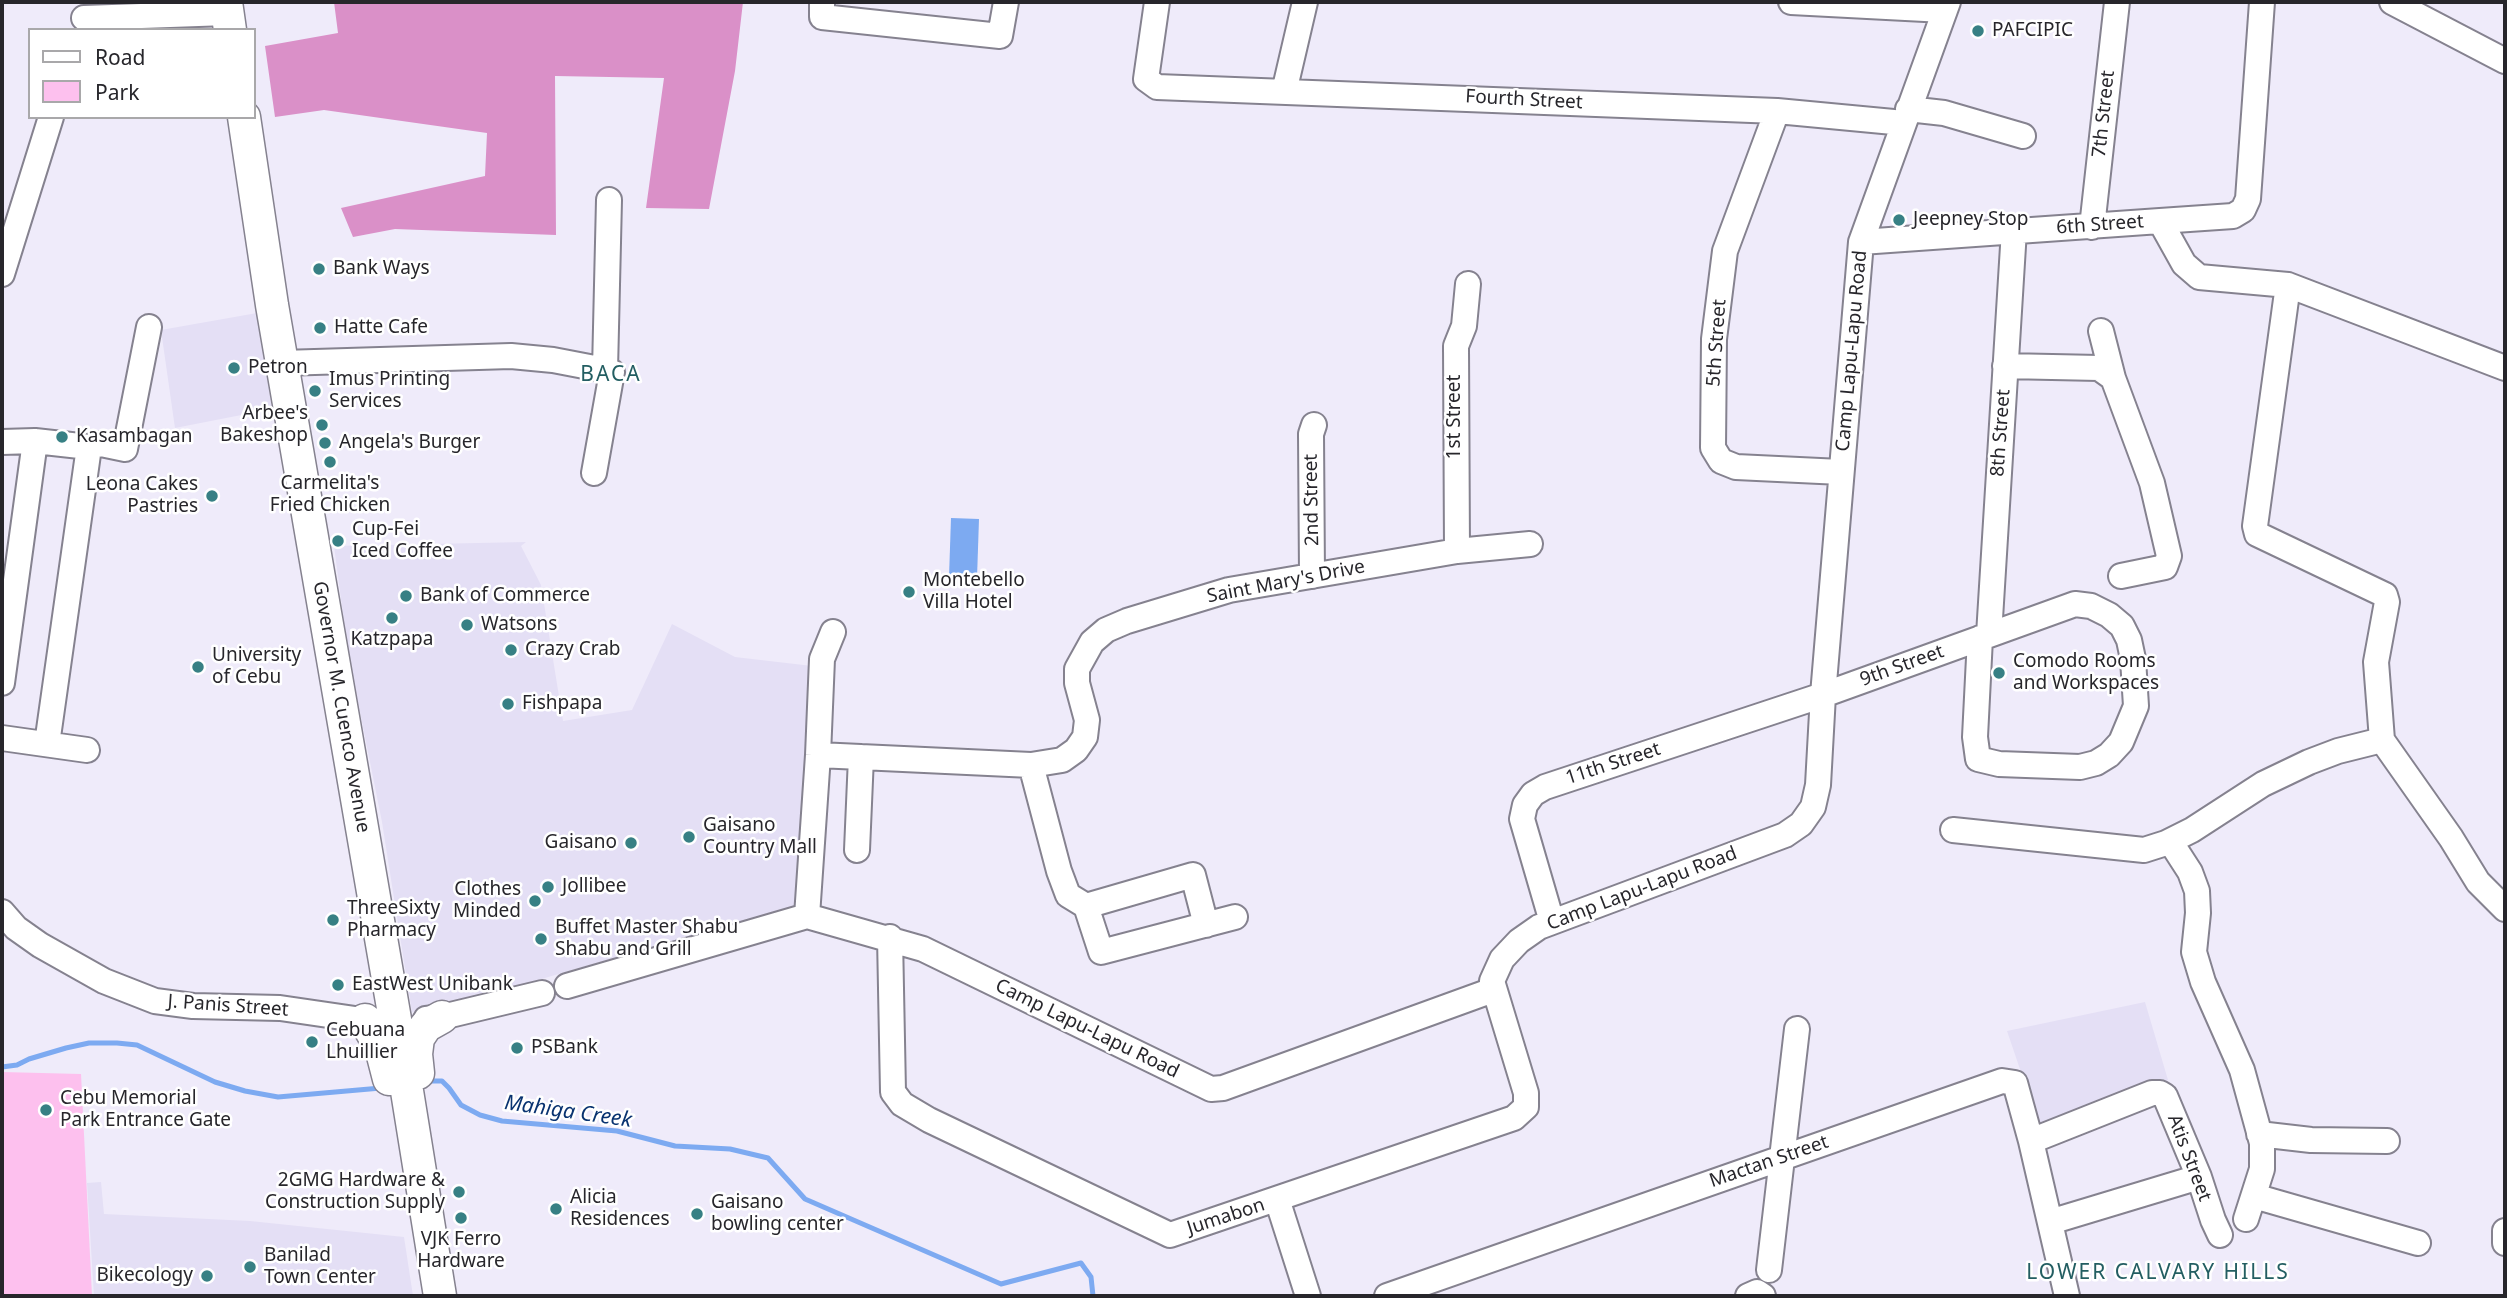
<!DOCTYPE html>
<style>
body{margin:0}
#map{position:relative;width:2507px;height:1298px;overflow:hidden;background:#efebfa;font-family:"Noto Sans",sans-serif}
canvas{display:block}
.frame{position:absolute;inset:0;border:4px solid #27262b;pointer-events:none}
.legend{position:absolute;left:28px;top:28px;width:228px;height:91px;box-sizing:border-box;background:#fff;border:2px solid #a9a8aa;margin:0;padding:9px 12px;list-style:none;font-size:21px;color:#27262b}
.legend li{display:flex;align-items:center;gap:14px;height:35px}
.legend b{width:35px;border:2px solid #a9a8aa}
</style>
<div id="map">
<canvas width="2507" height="1298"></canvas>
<div class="frame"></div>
<ul class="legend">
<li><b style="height:9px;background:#fff"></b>Road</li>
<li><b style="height:19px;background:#fdc0ee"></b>Park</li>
</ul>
</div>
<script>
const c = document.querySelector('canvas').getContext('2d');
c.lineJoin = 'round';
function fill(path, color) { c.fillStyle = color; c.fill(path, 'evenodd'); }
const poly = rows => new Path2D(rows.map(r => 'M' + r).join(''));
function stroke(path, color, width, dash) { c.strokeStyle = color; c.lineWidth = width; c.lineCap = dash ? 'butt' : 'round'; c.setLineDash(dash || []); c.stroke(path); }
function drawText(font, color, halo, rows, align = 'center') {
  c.font = font + ' "Noto Sans",sans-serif'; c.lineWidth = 5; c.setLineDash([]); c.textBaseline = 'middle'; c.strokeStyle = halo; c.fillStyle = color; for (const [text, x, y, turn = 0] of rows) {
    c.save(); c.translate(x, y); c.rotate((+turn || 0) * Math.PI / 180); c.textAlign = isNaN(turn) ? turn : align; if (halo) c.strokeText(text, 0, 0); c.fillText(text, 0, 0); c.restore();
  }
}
fill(poly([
 [257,313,272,409,175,428,161,330],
 [526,542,521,546,541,585,563,721,632,710,672,624,735,657,812,666,794,906,441,1008,412,1012,382,822,348,652,334,546],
 [2145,1002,2168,1080,2034,1130,2024,1081,2007,1031],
 [101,1182,104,1214,250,1221,404,1237,413,1296,94,1296,87,1183]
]), '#e4dff5');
fill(poly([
 [2,1072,81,1074,92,1296,2,1296]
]), '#fdc0ee');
fill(poly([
 [334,2,743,2,735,71,709,209,646,208,664,78,555,76,556,235,395,229,353,237,341,208,485,176,487,133,324,110,275,117,265,46,338,33]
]), '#da90c8');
fill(poly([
 [951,518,979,519,977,578,949,577]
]), '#7daaf1');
stroke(poly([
 [2,1067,17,1065,29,1059,66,1048,89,1043,117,1043,137,1045,215,1082,245,1091,278,1097,381,1088],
 [425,1081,442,1081,449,1088,461,1105,480,1115,502,1121,617,1131,675,1146,730,1149,768,1158,805,1199,1001,1284,1081,1263,1091,1277,1093,1296]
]), '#7daaf1', 5);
const minor = poly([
 [822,2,822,17,1000,36,1006,2],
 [1157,2,1146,79,1157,87,1777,111,1904,123],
 [1791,2,1944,10],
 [2392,2,2505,61],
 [84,18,227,13],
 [1284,92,1305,2],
 [1908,109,1944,113,2023,136],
 [1777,111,1725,251,1714,339,1713,448,1721,461,1736,467,1841,472],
 [2160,221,2233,216,2243,210,2248,199,2262,2],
 [2092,227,2117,2],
 [1861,242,2160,221,2184,264,2199,277,2288,285,2505,368],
 [2,274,51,117],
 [2288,285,2255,526,2257,534,2385,595,2387,602,2376,662,2382,740,2451,838,2478,882,2505,909],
 [2101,331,2113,378,2152,483,2169,556,2165,567,2121,576],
 [282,363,511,356,553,360,605,370,612,372,594,473],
 [2005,366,2099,368,2113,378],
 [605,370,609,200],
 [2,442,35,441,89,447,101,444,125,449,149,327],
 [1457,551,1456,346,1464,326,1468,284],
 [1312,576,1311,434,1314,425],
 [1989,635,2014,230],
 [2,683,35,441],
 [2,738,87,750],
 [47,744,89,447],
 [818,755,1031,765,1062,760,1076,750,1085,737,1087,720,1077,683,1077,669,1092,642,1106,630,1127,621,1229,590,1457,551,1530,544],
 [1031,765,1059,871,1068,895,1086,906,1193,875,1206,925],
 [1953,830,2144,850,2166,843,2192,830,2263,784,2309,762,2338,751,2382,740],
 [2170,841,2190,872,2197,891,2198,913,2194,952,2203,982,2242,1070,2262,1143,2262,1169,2246,1219],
 [857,850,861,757],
 [1086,906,1101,952,1235,917],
 [2,912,16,928,40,945,104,981,155,1001,193,1006,280,1008,362,1020,383,1021],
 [807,916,818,755,822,659,833,632],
 [1552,922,1522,819,1525,805,1533,794,1545,787,1823,695,2075,604,2091,606,2109,615,2122,626,2129,640,2133,659,2136,706,2121,742,2109,755,2096,763,2080,767,1999,764,1978,759,1975,737,1980,638],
 [890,937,893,1092,902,1104,929,1120,1170,1235,1514,1118,1526,1107,1526,1093,1492,981,1502,959,1519,941,1539,927,1785,835,1801,824,1813,807,1818,785,1823,695,1861,242,1948,2],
 [567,986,807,916,923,949,1211,1089,1223,1088,1493,990],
 [426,1019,442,1017,542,993],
 [2259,1134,2311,1140,2387,1141],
 [2031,1141,2152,1093,2160,1093,2165,1096,2199,1177,2213,1220,2220,1235],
 [2254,1196,2418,1243],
 [1277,1199,1308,1296],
 [2050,1222,2199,1177],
 [2505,1231,2505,1243],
 [1769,1270,1797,1029],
 [1387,1296,2002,1081,2015,1083,2031,1141,2067,1296],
 [1748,1296,1757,1292,1763,1296]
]);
const major = poly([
 [226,2,230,30],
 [244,117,272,305,402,1060,440,1296],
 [365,1020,381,1048,389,1079],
 [418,1073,416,1054,418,1038,426,1026,442,1017]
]);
stroke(minor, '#85828f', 28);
stroke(major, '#85828f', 35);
stroke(minor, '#fff', 24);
stroke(major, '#fff', 32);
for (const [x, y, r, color] of [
 [1978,31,7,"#378084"],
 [1899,220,7,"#378084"],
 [319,269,7,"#378084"],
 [320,328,7,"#378084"],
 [234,368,7,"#378084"],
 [315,391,7,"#378084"],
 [322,425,7,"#378084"],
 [62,437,7,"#378084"],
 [325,443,7,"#378084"],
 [330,462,7,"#378084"],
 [212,496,7,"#378084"],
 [338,541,7,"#378084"],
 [909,592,7,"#378084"],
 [406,596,7,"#378084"],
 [392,618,7,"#378084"],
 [467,625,7,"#378084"],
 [511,650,7,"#378084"],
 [198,667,7,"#378084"],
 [1999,673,7,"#378084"],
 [508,704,7,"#378084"],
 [689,837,7,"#378084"],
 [631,843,7,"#378084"],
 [548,887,7,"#378084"],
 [535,901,7,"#378084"],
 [333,920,7,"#378084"],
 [541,939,7,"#378084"],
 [338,985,7,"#378084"],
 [312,1042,7,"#378084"],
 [517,1048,7,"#378084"],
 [46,1110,7,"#378084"],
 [459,1192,7,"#378084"],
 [556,1209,7,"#378084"],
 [697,1214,7,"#378084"],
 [461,1218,7,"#378084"],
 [250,1267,7,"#378084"],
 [207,1276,7,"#378084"]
]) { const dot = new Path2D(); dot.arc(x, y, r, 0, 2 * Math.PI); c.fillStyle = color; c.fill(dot); stroke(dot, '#fff', 2.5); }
drawText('19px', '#27262b', '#fff', [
 ["PAFCIPIC",1992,31],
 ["Jeepney Stop",1913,220],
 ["Bank Ways",333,269],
 ["Hatte Cafe",334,328],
 ["Petron",248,368],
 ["Imus Printing",329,380],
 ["Services",329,402],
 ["Arbee's",308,414,"right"],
 ["Bakeshop",308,436,"right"],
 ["Kasambagan",76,437],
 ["Angela's Burger",339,443],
 ["Carmelita's",330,484,"center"],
 ["Fried Chicken",330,506,"center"],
 ["Leona Cakes",198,485,"right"],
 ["Pastries",198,507,"right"],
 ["Cup-Fei",352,530],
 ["Iced Coffee",352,552],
 ["Montebello",923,581],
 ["Villa Hotel",923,603],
 ["Bank of Commerce",420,596],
 ["Watsons",481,625],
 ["Katzpapa",392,640,"center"],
 ["Crazy Crab",525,650],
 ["University",212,656],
 ["of Cebu",212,678],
 ["Comodo Rooms",2013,662],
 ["and Workspaces",2013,684],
 ["Fishpapa",522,704],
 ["Gaisano",703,826],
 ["Country Mall",703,848],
 ["Gaisano",617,843,"right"],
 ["Jollibee",562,887],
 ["Clothes",521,890,"right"],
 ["Minded",521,912,"right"],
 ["ThreeSixty",347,909],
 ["Pharmacy",347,931],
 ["Buffet Master Shabu",555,928],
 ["Shabu and Grill",555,950],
 ["EastWest Unibank",352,985],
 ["Cebuana",326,1031],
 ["Lhuillier",326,1053],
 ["PSBank",531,1048],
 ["Cebu Memorial",60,1099],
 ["Park Entrance Gate",60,1121],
 ["2GMG Hardware &",445,1181,"right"],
 ["Construction Supply",445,1203,"right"],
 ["Alicia",570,1198],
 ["Residences",570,1220],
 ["Gaisano",711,1203],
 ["bowling center",711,1225],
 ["VJK Ferro",461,1240,"center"],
 ["Hardware",461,1262,"center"],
 ["Banilad",264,1256],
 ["Town Center",264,1278],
 ["Bikecology",193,1276,"right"]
], 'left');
drawText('19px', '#27262b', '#fff', [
 ["Fourth Street",1524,100,3],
 ["7th Street",2104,114,-84],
 ["6th Street",2100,225,-4],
 ["5th Street",1717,343,-86],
 ["Camp Lapu-Lapu Road",1852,351,-85],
 ["1st Street",1455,417,-90],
 ["8th Street",2001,433,-86],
 ["2nd Street",1312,500,-91],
 ["Saint Mary's Drive",1286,582,-11],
 ["9th Street",1902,666,-20],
 ["Governor M. Cuenco Avenue",341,707,80],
 ["11th Street",1613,764,-18],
 ["Camp Lapu-Lapu Road",1642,889,-21],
 ["J. Panis Street",228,1006,4],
 ["Camp Lapu-Lapu Road",1087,1029,26],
 ["Atis Street",2189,1158,69],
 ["Mactan Street",1769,1162,-19],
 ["Jumabon",1226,1217,-18]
]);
c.letterSpacing = '2px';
drawText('21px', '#235e62', '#fff', [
 ["BACA",611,375],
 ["LOWER CALVARY HILLS",2158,1273]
]);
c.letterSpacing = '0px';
drawText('italic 21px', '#093370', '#fff', [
 ["Mahiga Creek",568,1112,8]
]);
</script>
